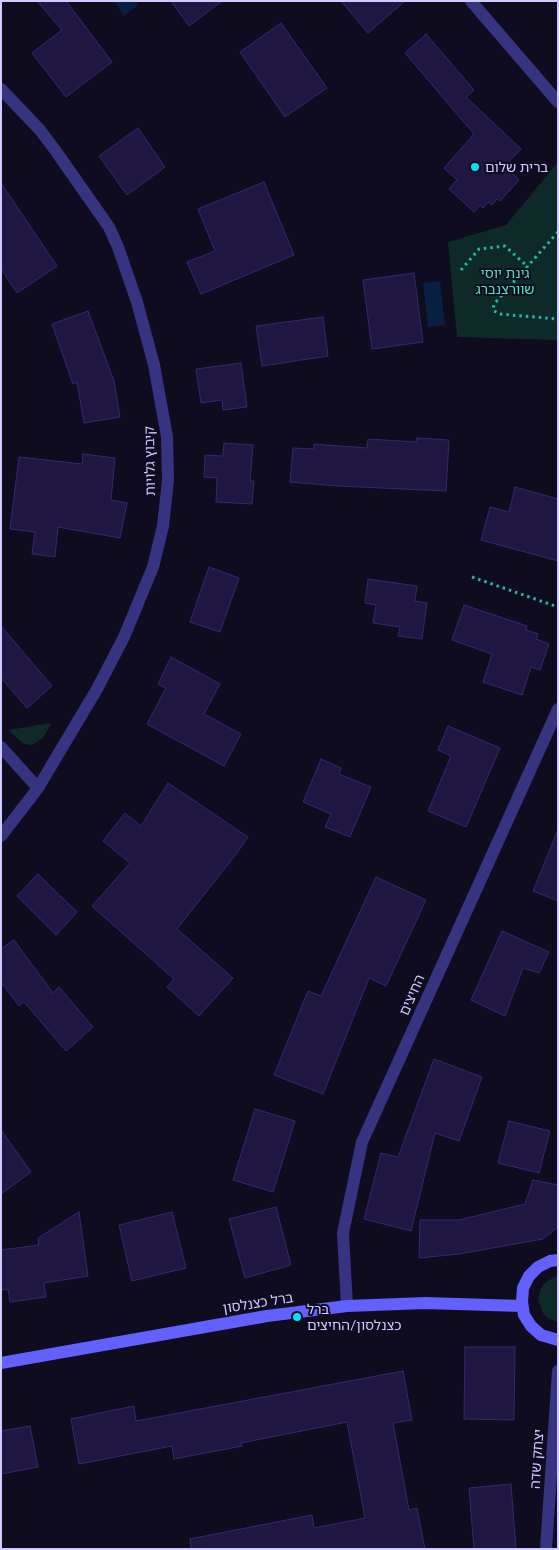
<!DOCTYPE html>
<meta charset="utf-8">
<style>
body{margin:0}
#map{position:relative;width:559px;height:1550px;overflow:hidden;background:#0f0c20;font-family:Lato,sans-serif}
canvas{display:block}
.frame{position:absolute;inset:0;border:2px solid #cfcaff;pointer-events:none}
</style>
<div id="map">
<canvas width="559" height="1550"></canvas>
<div class="frame"></div>
</div>
<script>
const c = document.querySelector('canvas').getContext('2d');
c.lineJoin = 'round';
function fill(path, color) { c.fillStyle = color; c.fill(path, 'evenodd'); }
const poly = rows => new Path2D(rows.map(r => 'M' + r).join(''));
function stroke(path, color, width, dash) { c.strokeStyle = color; c.lineWidth = width; c.lineCap = dash ? 'butt' : 'round'; c.setLineDash(dash || []); c.stroke(path); }
function drawText(font, color, halo, rows, align = 'center') {
  c.font = font + ' Lato,"Noto Sans Hebrew",sans-serif'; c.lineWidth = 4; c.setLineDash([]); c.textBaseline = 'middle'; c.strokeStyle = halo; c.fillStyle = color; for (const [text, x, y, turn = 0] of rows) {
    c.save(); c.translate(x, y); c.rotate((+turn || 0) * Math.PI / 180); c.textAlign = isNaN(turn) ? turn : align; if (halo) c.strokeText(text, 0, 0); c.fillText(text, 0, 0); c.restore();
  }
}
fill(poly([
 [558,162,558,340,457,337,448,242,506,225],
 [52,723,43,738,32,745,24,744,8,730],
 [558,1276,558,1322,548,1318,543,1313,538,1299,540,1292,543,1285,549,1280]
]), '#0e2a28');
fill(poly([
 [114,1,135,1,138,5,124,16],
 [440,281,445,325,428,327,423,283]
]), '#091f41');
const building = poly([
 [37,1,66,1,112,62,66,97,32,53,62,30,37,1],
 [171,1,222,1,189,26,171,1],
 [341,1,405,1,368,33,341,1],
 [281,23,327,88,285,117,240,52,281,23],
 [426,34,474,90,466,97,521,149,505,166,519,180,500,201,497,199,492,205,488,202,483,208,480,205,474,212,449,189,457,180,444,168,474,134,405,53,426,34],
 [138,128,165,167,127,195,99,156,138,128],
 [264,182,294,255,201,294,187,262,215,251,198,209,264,182],
 [1,183,57,266,17,293,1,269,1,183],
 [414,273,423,342,372,349,363,280,414,273],
 [88,311,114,381,120,417,84,423,77,382,73,384,52,324,88,311],
 [323,317,328,356,262,366,256,326,323,317],
 [241,363,247,407,223,410,222,400,201,403,196,369,241,363],
 [417,438,449,440,446,491,338,486,290,482,293,448,314,449,314,444,367,448,368,439,416,442,417,438],
 [224,443,253,445,250,481,254,481,252,504,216,502,217,478,204,477,205,455,223,456,224,443],
 [83,454,115,458,111,500,127,503,120,538,58,527,55,557,32,554,35,532,10,529,19,457,82,464,83,454],
 [515,487,558,499,558,561,481,540,490,507,509,512,515,487],
 [209,567,239,578,220,632,190,622,209,567],
 [368,579,417,586,415,601,427,603,422,639,398,636,400,627,373,623,376,605,365,603,368,579],
 [464,605,527,626,526,630,538,634,536,639,549,644,540,670,531,667,522,695,483,682,492,654,452,640,464,605],
 [1,626,52,686,27,708,1,678,1,626],
 [171,657,220,684,204,714,241,734,224,766,147,724,166,688,158,684,171,657],
 [448,726,500,748,466,827,428,811,451,756,438,750,448,726],
 [321,759,341,768,339,774,371,787,350,837,325,827,331,814,303,802,321,759],
 [168,783,248,837,237,853,177,929,233,978,199,1016,167,987,174,979,92,906,130,863,103,841,125,813,141,826,168,783],
 [557,832,558,833,558,901,533,891,557,832],
 [38,874,77,912,56,935,17,896,38,874],
 [376,877,426,900,386,986,369,978,323,1094,274,1075,308,991,321,996,376,877],
 [502,931,549,952,539,973,523,968,505,1016,471,1000,502,931],
 [14,940,53,993,59,987,93,1027,66,1051,24,1002,19,1006,1,982,1,949,14,940],
 [434,1059,482,1077,459,1141,435,1133,411,1231,364,1219,381,1153,398,1157,434,1059],
 [255,1109,295,1121,273,1192,233,1180,255,1109],
 [509,1121,550,1131,539,1173,498,1163,509,1121],
 [1,1130,31,1172,1,1194,1,1130],
 [533,1180,558,1185,558,1227,543,1239,459,1254,419,1258,420,1220,459,1220,525,1204,533,1180],
 [276,1207,291,1265,245,1278,229,1219,276,1207],
 [79,1212,88,1276,44,1283,46,1297,10,1302,8,1289,1,1290,1,1250,39,1245,38,1238,79,1212],
 [172,1212,186,1268,132,1281,119,1225,172,1212],
 [465,1347,515,1347,514,1420,464,1419,465,1347],
 [403,1371,412,1420,393,1423,409,1510,417,1508,425,1549,191,1549,190,1539,312,1515,314,1528,365,1518,347,1422,241,1443,242,1446,174,1459,172,1446,79,1464,71,1419,134,1406,136,1421,403,1371],
 [30,1426,38,1467,1,1474,1,1431,30,1426],
 [511,1484,516,1549,474,1549,469,1488,511,1484]
]);
fill(building, '#1f1741');
stroke(building, '#35286e', 1);
stroke(poly([
 [558,232,494,304,493,310,499,314,558,319],
 [461,270,479,249,505,246,528,267],
 [472,577,558,607]
]), '#28b5aa', 3, [2.5, 4]);
stroke(poly([
 [471,1,558,102],
 [1,89,40,130,55,150,109,227,118,247,137,302,154,365,167,437,168,480,163,526,153,567,124,637,97,689,38,788,1,836],
 [1,747,38,788],
 [347,1306,343,1233,362,1142,558,709],
 [546,1549,558,1371]
]), '#363481', 12);
stroke(poly([
 [558,1260,550,1261,538,1267,529,1276,523,1288,522,1302,524,1315,531,1326,541,1335,558,1340],
 [1,1363,267,1316,347,1306,425,1303,522,1306]
]), '#6261ff', 12);
for (const [x, y, r, color] of [
 [475,167,5,"#00e1f5"],
 [297,1317,5,"#00e1f5"]
]) { const dot = new Path2D(); dot.arc(x, y, r, 0, 2 * Math.PI); c.fillStyle = color; c.fill(dot); stroke(dot, '#0f0c20', 2); }
drawText('14px', '#cfcaff', '#0f0c20', [
 ["ברית שלום",485,167],
 ["ברל",307,1309],
 ["כצנלסון/החיצים",307,1325]
], 'left');
drawText('14px', '#52e3bc', '#0f0c20', [
 ["גינת יוסי",505,273],
 ["שוורצנברג",505,289]
]);
drawText('14px', '#cfcaff', '#0f0c20', [
 ["קיבוץ גלויות",150,461,-91],
 ["החיצים",412,995,-66],
 ["ברל כצנלסון",258,1303,-9],
 ["יצחק שדה",537,1459,-86]
]);
</script>
